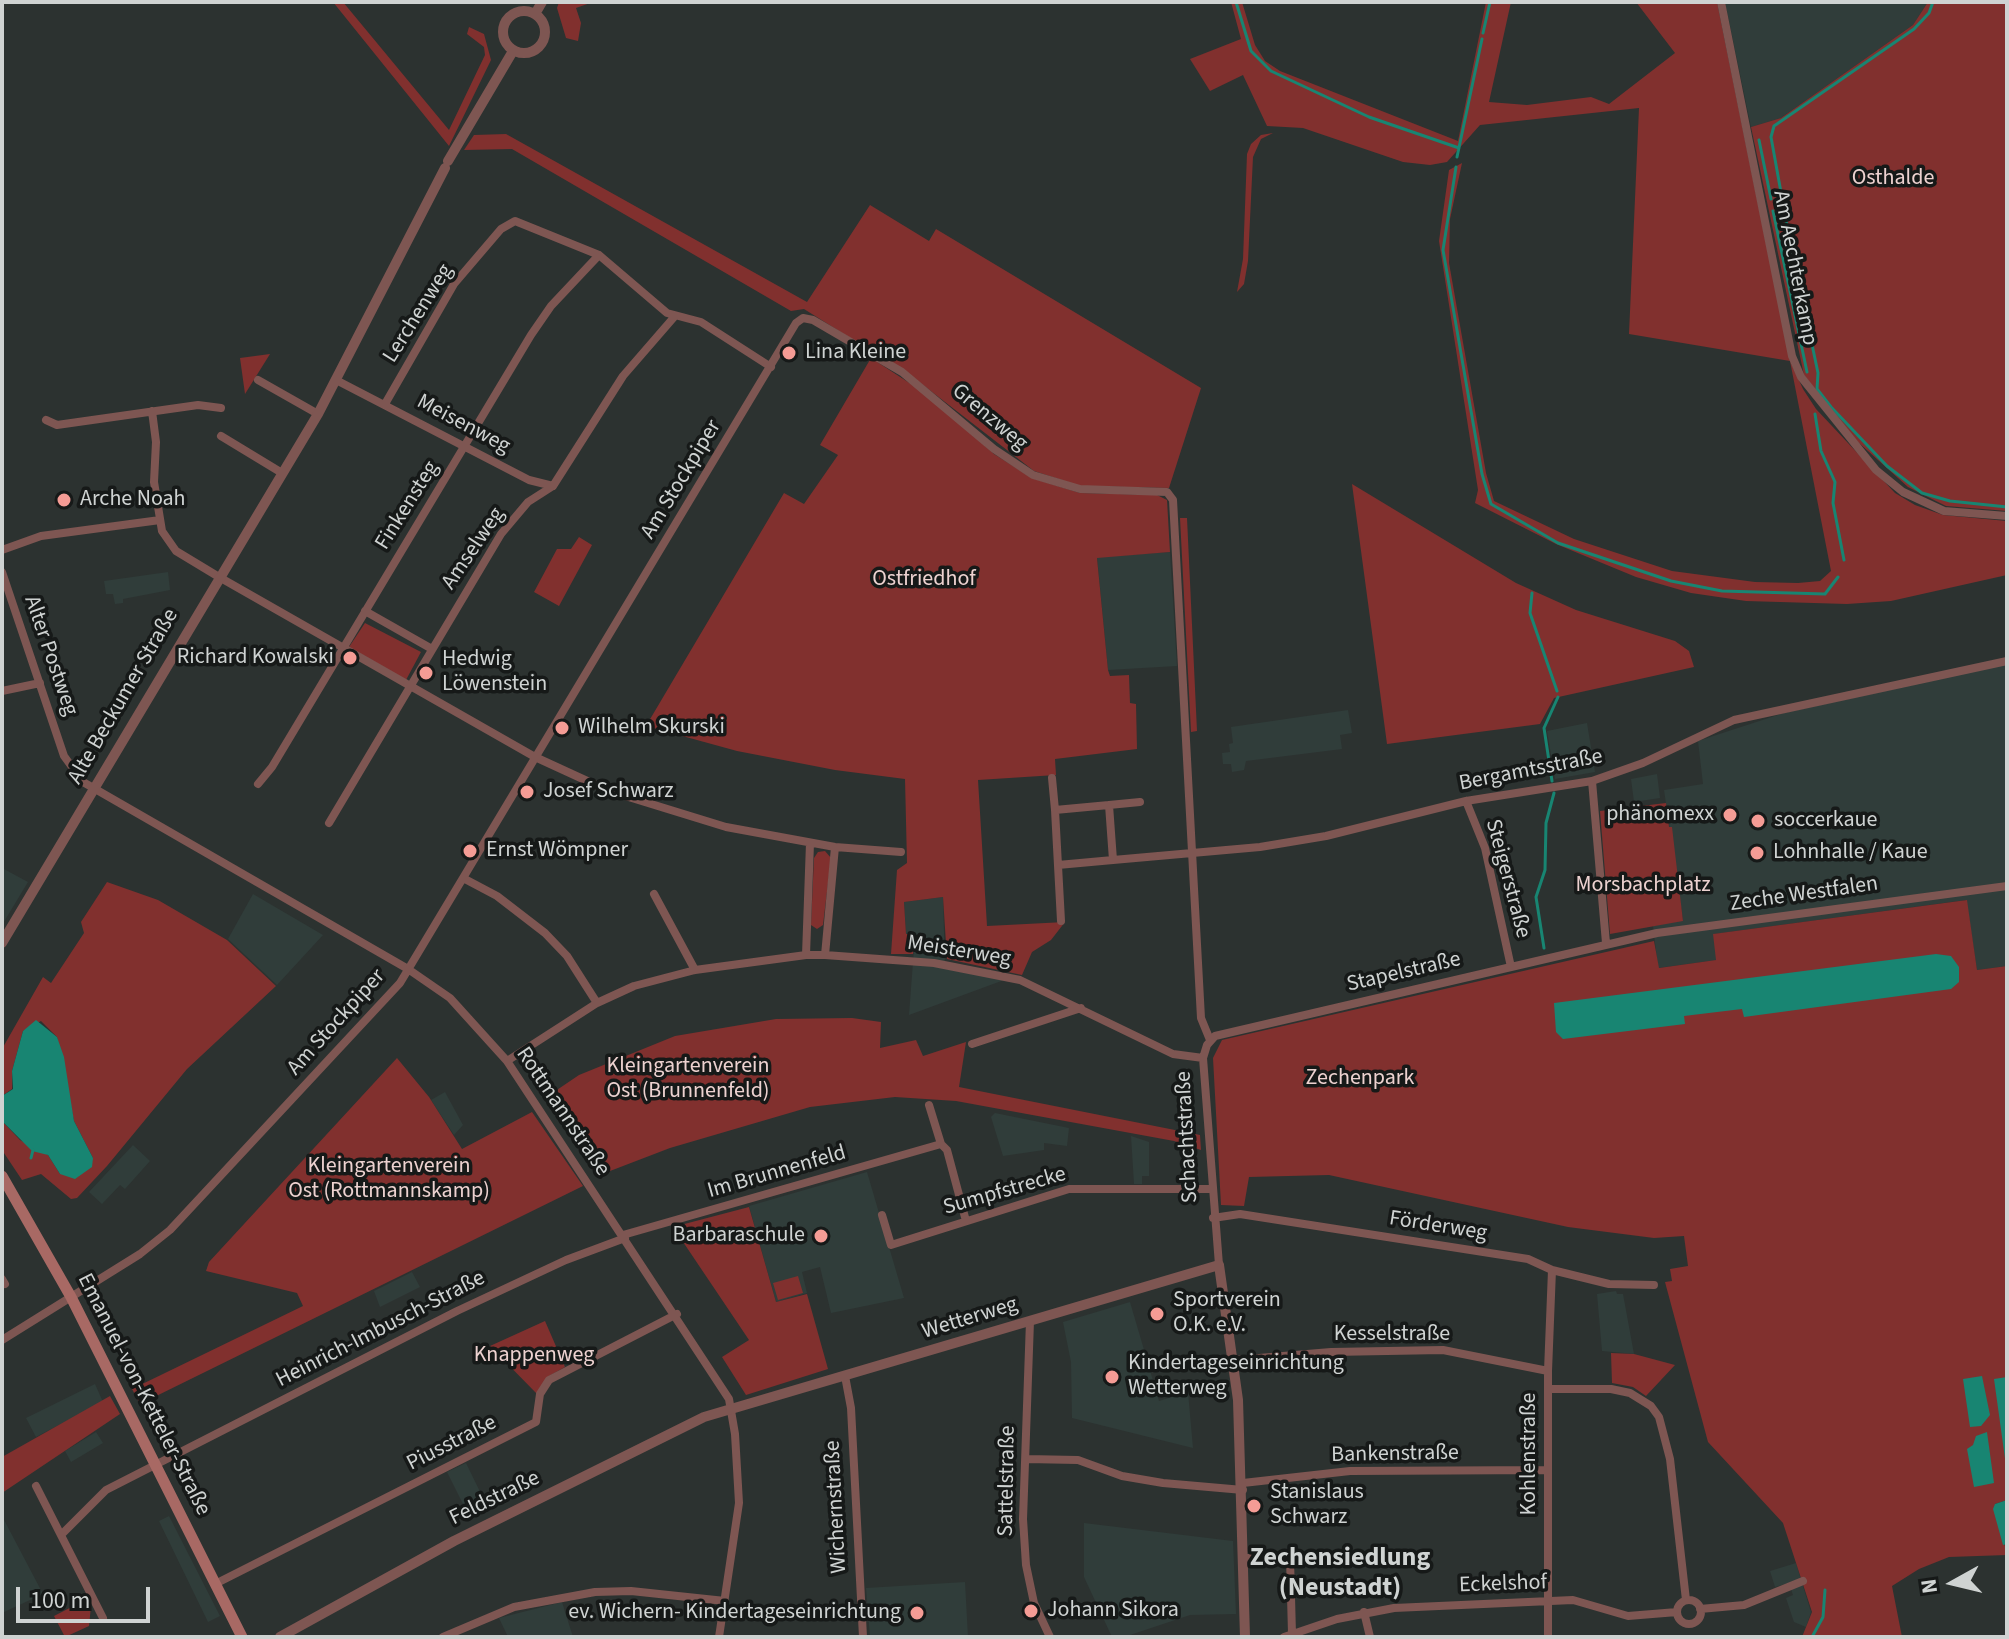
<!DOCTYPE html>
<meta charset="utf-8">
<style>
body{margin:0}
#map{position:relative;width:2009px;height:1639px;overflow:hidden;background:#2c3230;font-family:"Source Sans 3",sans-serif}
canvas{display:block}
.frame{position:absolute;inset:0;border:4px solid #cfd3d2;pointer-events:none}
.north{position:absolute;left:1913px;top:1543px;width:80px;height:80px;-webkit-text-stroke:6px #161918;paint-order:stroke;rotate:262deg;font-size:22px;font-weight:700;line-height:32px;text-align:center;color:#cfd3d2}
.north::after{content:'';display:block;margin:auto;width:28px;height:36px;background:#cfd3d2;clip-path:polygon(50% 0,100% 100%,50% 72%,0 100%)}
.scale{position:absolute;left:16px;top:1587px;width:134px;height:36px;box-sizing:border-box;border:4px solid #cfd3d2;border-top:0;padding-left:10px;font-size:24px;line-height:28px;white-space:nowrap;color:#cfd3d2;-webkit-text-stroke:6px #161918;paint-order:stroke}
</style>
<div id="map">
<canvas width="2009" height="1639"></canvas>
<div class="frame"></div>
<div class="north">N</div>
<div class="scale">100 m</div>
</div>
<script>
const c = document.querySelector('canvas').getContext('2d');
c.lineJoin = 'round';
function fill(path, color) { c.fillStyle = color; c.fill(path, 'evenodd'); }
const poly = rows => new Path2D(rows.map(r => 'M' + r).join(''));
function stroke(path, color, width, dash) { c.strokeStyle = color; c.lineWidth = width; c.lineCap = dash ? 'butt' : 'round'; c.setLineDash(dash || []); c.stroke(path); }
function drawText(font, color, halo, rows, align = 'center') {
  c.font = font + ' "Source Sans 3",sans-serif'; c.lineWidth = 7; c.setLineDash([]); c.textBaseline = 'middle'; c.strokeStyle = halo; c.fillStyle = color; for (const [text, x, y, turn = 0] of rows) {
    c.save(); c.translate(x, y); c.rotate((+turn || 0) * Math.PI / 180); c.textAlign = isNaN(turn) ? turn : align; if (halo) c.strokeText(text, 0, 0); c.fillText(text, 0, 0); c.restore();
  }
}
fill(poly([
 [1725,2,1928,2,1913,25,1781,118,1751,127],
 [1170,552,1177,666,1108,670,1097,557],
 [168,572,170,590,123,599,123,603,115,604,113,594,106,594,104,581],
 [2007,664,2007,966,1977,970,1966,900,1714,934,1717,960,1658,968,1653,926,1683,920,1664,790,1703,784,1698,741,1784,713],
 [1348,710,1352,733,1340,735,1342,749,1246,761,1244,770,1232,772,1231,764,1223,764,1222,753,1230,752,1229,744,1233,743,1231,727],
 [1587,723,1595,772,1555,779,1547,731],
 [1657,774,1660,798,1634,802,1631,779],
 [2,868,28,882,2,925],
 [253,894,323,935,277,985,228,939],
 [943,897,945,968,1004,980,909,1015,915,935,906,934,904,902],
 [445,1092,463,1125,454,1135,431,1100],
 [995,1113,1069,1128,1067,1146,1044,1143,1044,1150,1003,1156,991,1117],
 [1131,1136,1149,1142,1149,1176,1142,1176,1142,1184,1134,1184],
 [133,1145,150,1161,125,1189,120,1185,102,1204,89,1192],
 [867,1172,904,1298,831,1313,820,1267,802,1272,807,1293,776,1302,749,1206],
 [412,1272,420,1287,380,1307,374,1291],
 [1616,1291,1617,1294,1623,1294,1634,1354,1602,1351,1597,1294],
 [1130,1302,1159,1401,1188,1392,1193,1448,1072,1418,1071,1362,1063,1322],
 [95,1384,103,1402,36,1437,26,1418],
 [96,1432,103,1443,71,1462,65,1451],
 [466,1463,488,1508,470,1518,447,1472],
 [2,1516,43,1594,2,1613],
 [169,1516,220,1616,208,1622,159,1521],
 [1084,1523,1233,1541,1236,1614,1190,1615,1124,1637,1112,1637,1084,1577],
 [1796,1563,1811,1612,1806,1627,1794,1622,1786,1598,1793,1595,1789,1583,1775,1587,1770,1571],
 [965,1582,968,1637,870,1637,866,1588],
 [562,1602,573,1637,508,1637,499,1618]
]), '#303d3a');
fill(poly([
 [333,2,343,2,449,130,485,55,484,47,467,34,469,27,484,34,491,60,449,146],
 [559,2,593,2,576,8,581,23,578,41,566,38,557,8],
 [1231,2,1242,2,1255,45,1265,61,1280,71,1458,141,1486,2,1511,2,1489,102,1527,105,1591,97,1609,104,1675,53,1636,2,1717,2,1790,361,1803,389,1816,409,1895,493,1915,505,1943,515,2007,521,2007,575,1891,601,1847,604,1746,601,1691,593,1636,577,1556,544,1475,503,1478,490,1439,241,1449,170,1462,163,1450,219,1449,263,1486,473,1494,501,1574,539,1672,571,1755,582,1798,583,1820,581,1831,571,1790,361,1629,334,1639,108,1480,125,1447,162,1430,165,1403,162,1303,128,1267,126,1243,75,1210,91,1190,59,1241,39],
 [1928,2,2007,2,2007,511,1946,506,1908,487,1858,442,1804,375,1751,127,1781,118,1913,25],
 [1273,133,1261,139,1253,157,1248,261,1244,284,1237,292,1243,259,1247,154,1251,144,1261,135],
 [506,134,807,302,870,205,929,241,936,229,1201,388,1169,488,1080,486,1034,471,914,378,804,309,791,311,512,149,464,150,474,135],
 [270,354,245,394,240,358],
 [871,358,934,399,994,454,1032,478,1080,493,1157,495,1167,500,1170,552,1097,558,1108,670,1110,676,1129,675,1130,703,1136,704,1137,749,1055,759,1056,775,978,780,987,926,1065,922,1051,940,1032,952,1022,975,947,959,943,897,904,902,906,934,915,934,913,954,891,954,897,870,907,863,905,779,835,770,737,751,646,726,784,493,804,504,838,455,820,445],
 [1352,484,1516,583,1576,610,1675,641,1689,651,1694,667,1554,698,1540,724,1387,744],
 [1180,518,1187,518,1197,731,1191,732],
 [579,537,592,545,559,606,534,592,557,549,571,549],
 [365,623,421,652,406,680,349,647],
 [1666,803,1669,827,1672,827,1683,921,1610,934,1600,811],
 [825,851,831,858,823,925,817,929,811,925,814,858,818,852],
 [107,882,158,900,227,940,276,986,187,1069,107,1166,77,1198,71,1199,41,1174,22,1180,2,1150,2,1121,20,1140,48,1155,60,1174,93,1158,74,1121,57,1037,41,1021,23,1031,12,1071,12,1089,2,1096,2,1049,43,977,51,983,84,933,81,922],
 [1967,900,1977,970,2007,966,2007,1500,1995,1504,2007,1555,1949,1557,1919,1569,1892,1586,1902,1637,1802,1637,1812,1612,1783,1523,1708,1442,1665,1282,1672,1281,1670,1269,1688,1266,1684,1236,1654,1238,1568,1227,1329,1175,1249,1177,1244,1206,1221,1205,1213,1058,1222,1040,1654,941,1659,968,1716,960,1713,934],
 [852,1018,881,1022,880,1048,916,1040,923,1056,966,1042,959,1087,1200,1135,1201,1150,1174,1141,956,1101,895,1097,810,1107,670,1148,597,1176,545,1098,579,1075,675,1036,776,1019],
 [397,1058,429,1097,462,1149,532,1112,583,1186,140,1404,132,1389,303,1306,297,1293,206,1271,209,1262],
 [749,1207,776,1302,807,1294,828,1369,746,1395,722,1357,749,1340,673,1227],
 [798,1276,803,1293,778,1300,773,1283],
 [545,1321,565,1367,549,1376,537,1394,490,1346],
 [1611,1353,1634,1354,1675,1365,1646,1396,1633,1387,1612,1383],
 [110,1396,120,1414,2,1493,2,1457],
 [87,1599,91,1606,89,1626,65,1637,54,1616]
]), '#81302e');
fill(poly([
 [1936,954,1951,956,1959,967,1959,982,1951,989,1744,1017,1742,1009,1684,1016,1685,1024,1563,1039,1556,1032,1554,1003],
 [36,1020,57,1037,64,1057,74,1121,93,1158,92,1167,75,1179,60,1174,48,1155,32,1151,2,1121,2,1096,13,1089,12,1071,23,1031],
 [1982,1376,1990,1415,1981,1426,1970,1427,1963,1379],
 [2007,1377,2007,1473,1994,1379],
 [1987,1432,1994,1483,1974,1487,1967,1449,1973,1445,1976,1436],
 [2007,1500,2007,1544,2003,1545,1993,1509,1995,1504]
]), '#188572');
stroke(poly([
 [1236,2,1251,51,1271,71,1369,117,1459,148],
 [1483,33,1490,2],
 [1759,140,1771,199],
 [1457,157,1482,39],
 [1456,167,1443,250,1482,474,1491,504,1558,543,1671,581,1722,591,1825,594,1838,577],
 [1782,198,1771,137,1774,126,1914,29,1929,13,1933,2],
 [1773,211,1807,372],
 [1785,216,1818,373,1817,389,1831,407,1887,466,1922,493,1950,501,2007,507],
 [1815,414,1821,451,1835,482,1833,503,1844,560],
 [1532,593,1530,613,1557,691],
 [1552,781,1544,728,1558,697],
 [1544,948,1536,897,1545,870,1546,823,1554,793],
 [31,1158,33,1150],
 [1812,1637,1823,1617,1825,1590]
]), '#188572', 3);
stroke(poly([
 [1721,2,1792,356,1801,377,1876,470,1903,492,1944,511,2007,516],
 [258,380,318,414],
 [336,380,529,480,553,486],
 [385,404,454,284,501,229,515,221,599,255,667,313,701,322,771,367],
 [152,411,156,442,154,482,162,531,176,551,219,577,535,757,609,791,726,827,835,847,901,852],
 [46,420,57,425,198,405,221,408],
 [221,436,282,473],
 [2,550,41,536,160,520],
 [2,572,64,756,83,782,408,969,450,998,507,1061,729,1399,735,1434,739,1503,719,1637],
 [365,611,432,649],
 [2,691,40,683],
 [1052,778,1055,810],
 [1592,781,1606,943],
 [258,784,272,767,531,335,551,306,599,255],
 [1466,801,1485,848,1511,967],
 [1109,805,1140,802],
 [329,823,501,534,528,502,553,486,623,376,675,316],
 [810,843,806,955,825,955,835,847],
 [1058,865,1113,860],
 [463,878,497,896,545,933,567,956,597,1003],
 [654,894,695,970],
 [1061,921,1055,810,1109,805,1113,860,1260,847,1326,836,1466,801,1592,781,1643,763,1734,720,2007,661],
 [825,955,934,963,1020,980,1173,1054,1203,1058],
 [972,1044,1081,1008],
 [507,1061,597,1003,634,986,695,970,806,955],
 [929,1105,941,1144,947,1150,966,1221],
 [882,1215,891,1245,1069,1189,1211,1189],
 [1213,1218,1240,1214,1528,1259,1552,1270,1609,1284,1654,1285],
 [623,1235,941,1144],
 [1219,1265,1203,1058,1207,1045,1215,1036,1657,933,2007,886],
 [2,1279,5,1284],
 [1030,1321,1023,1519,1026,1565,1034,1603,1050,1637],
 [2,1340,140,1254,170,1230,400,983,796,323,803,318,813,320,902,372,994,449,1033,475,1080,489,1167,492,1173,500,1201,1018,1210,1040],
 [1235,1360,1331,1352,1443,1350,1548,1371],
 [845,1376,851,1408,863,1637],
 [1548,1389,1611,1389,1630,1393,1651,1406,1659,1417,1670,1459,1686,1600],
 [1026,1459,1078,1460,1122,1476,1163,1483,1243,1490],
 [1243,1483,1350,1471,1548,1470],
 [36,1486,103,1618],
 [62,1534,106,1490,457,1311,566,1260,625,1238],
 [1245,1558,1290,1558,1292,1634],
 [215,1584,536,1422,540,1394,549,1380,677,1314],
 '1677 1612a12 12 0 1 1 24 0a12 12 0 1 1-24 0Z',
 [1700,1609,1744,1605,1803,1581],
 [1364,1612,1370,1637],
 [443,1637,514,1607,595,1592,631,1591,725,1601],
 [1284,1637,1337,1619,1394,1608,1573,1600,1628,1616,1677,1612],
 [1548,1637,1548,1371,1552,1270]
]), '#7e5652', 8);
stroke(poly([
 '503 32a21 21 0 1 1 42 0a21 21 0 1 1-42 0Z',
 [535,14,542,2],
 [448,161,513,51],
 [2,943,318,414,445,168],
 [280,1637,454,1541,704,1417,1219,1265,1238,1400,1245,1637]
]), '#7e5652', 10);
stroke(poly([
 [2,1176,71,1297,242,1637]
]), '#a86964', 11);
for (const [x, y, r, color] of [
 [789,353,8,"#f59c95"],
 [64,500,8,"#f59c95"],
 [350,658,8,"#f59c95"],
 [426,673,8,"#f59c95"],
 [562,728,8,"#f59c95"],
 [527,792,8,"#f59c95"],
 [1730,815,8,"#f59c95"],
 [1758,821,8,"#f59c95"],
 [470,851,8,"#f59c95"],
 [1757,853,8,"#f59c95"],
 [821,1236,8,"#f59c95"],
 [1157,1314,8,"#f59c95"],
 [1112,1377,8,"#f59c95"],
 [1254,1506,8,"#f59c95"],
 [1031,1611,8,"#f59c95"],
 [917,1613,8,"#f59c95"]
]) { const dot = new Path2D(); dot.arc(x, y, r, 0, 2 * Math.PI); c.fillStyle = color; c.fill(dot); stroke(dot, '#161918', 3); }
drawText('22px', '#edd2d0', '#161918', [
 ["Osthalde",1893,179],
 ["Ostfriedhof",924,580],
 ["Morsbachplatz",1643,886],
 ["Kleingartenverein",688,1067],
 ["Ost (Brunnenfeld)",688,1092],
 ["Zechenpark",1360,1079],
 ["Kleingartenverein",389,1167],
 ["Ost (Rottmannskamp)",389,1192],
 ["Knappenweg",534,1356]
]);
drawText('22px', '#cfd3d2', '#161918', [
 ["Am Aechterkamp",1794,268,79],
 ["Lerchenweg",419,314,-58],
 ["Grenzweg",989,418,40],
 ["Meisenweg",463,425,28],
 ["Am Stockpiper",682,480,-59],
 ["Finkensteg",408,506,-58],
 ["Amselweg",474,549,-56],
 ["Alter Postweg",50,656,71],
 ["Alte Beckumer Straße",124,697,-60],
 ["Bergamtsstraße",1531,771,-11],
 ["Steigerstraße",1507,879,75],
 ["Zeche Westfalen",1804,895,-8],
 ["Meisterweg",959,952,9],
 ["Stapelstraße",1404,973,-13],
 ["Am Stockpiper",337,1023,-48],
 ["Rottmannstraße",562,1112,56],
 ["Schachtstraße",1188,1137,-93],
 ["Im Brunnenfeld",777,1173,-16],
 ["Sumpfstrecke",1005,1192,-16],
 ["Förderweg",1438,1227,9],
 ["Wetterweg",970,1319,-17],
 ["Heinrich-Imbusch-Straße",381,1330,-27],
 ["Kesselstraße",1392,1335],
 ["Emanuel-von-Ketteler-Straße",143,1395,63],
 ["Piusstraße",452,1444,-27],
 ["Kohlenstraße",1530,1454,-90],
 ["Bankenstraße",1395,1455,-1],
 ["Sattelstraße",1008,1481,-89],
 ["Feldstraße",495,1499,-26],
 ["Wichernstraße",837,1507,-93],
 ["Eckelshof",1503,1585,-2]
]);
drawText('22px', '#cfd3d2', '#161918', [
 ["Lina Kleine",805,353],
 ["Arche Noah",80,500],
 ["Richard Kowalski",334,658,"right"],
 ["Hedwig",442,660],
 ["Löwenstein",442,685],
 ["Wilhelm Skurski",578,728],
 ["Josef Schwarz",543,792],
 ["phänomexx",1714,815,"right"],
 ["soccerkaue",1774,821],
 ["Ernst Wömpner",486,851],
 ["Lohnhalle / Kaue",1773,853],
 ["Barbaraschule",805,1236,"right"],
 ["Sportverein",1173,1301],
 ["O.K. e.V.",1173,1326],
 ["Kindertageseinrichtung",1128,1364],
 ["Wetterweg",1128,1389],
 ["Stanislaus",1270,1493],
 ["Schwarz",1270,1518],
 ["Johann Sikora",1047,1611],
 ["ev. Wichern- Kindertageseinrichtung",901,1613,"right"]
], 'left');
drawText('bold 26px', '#cfd3d2', '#161918', [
 ["Zechensiedlung",1340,1559],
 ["(Neustadt)",1340,1589]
]);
</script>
